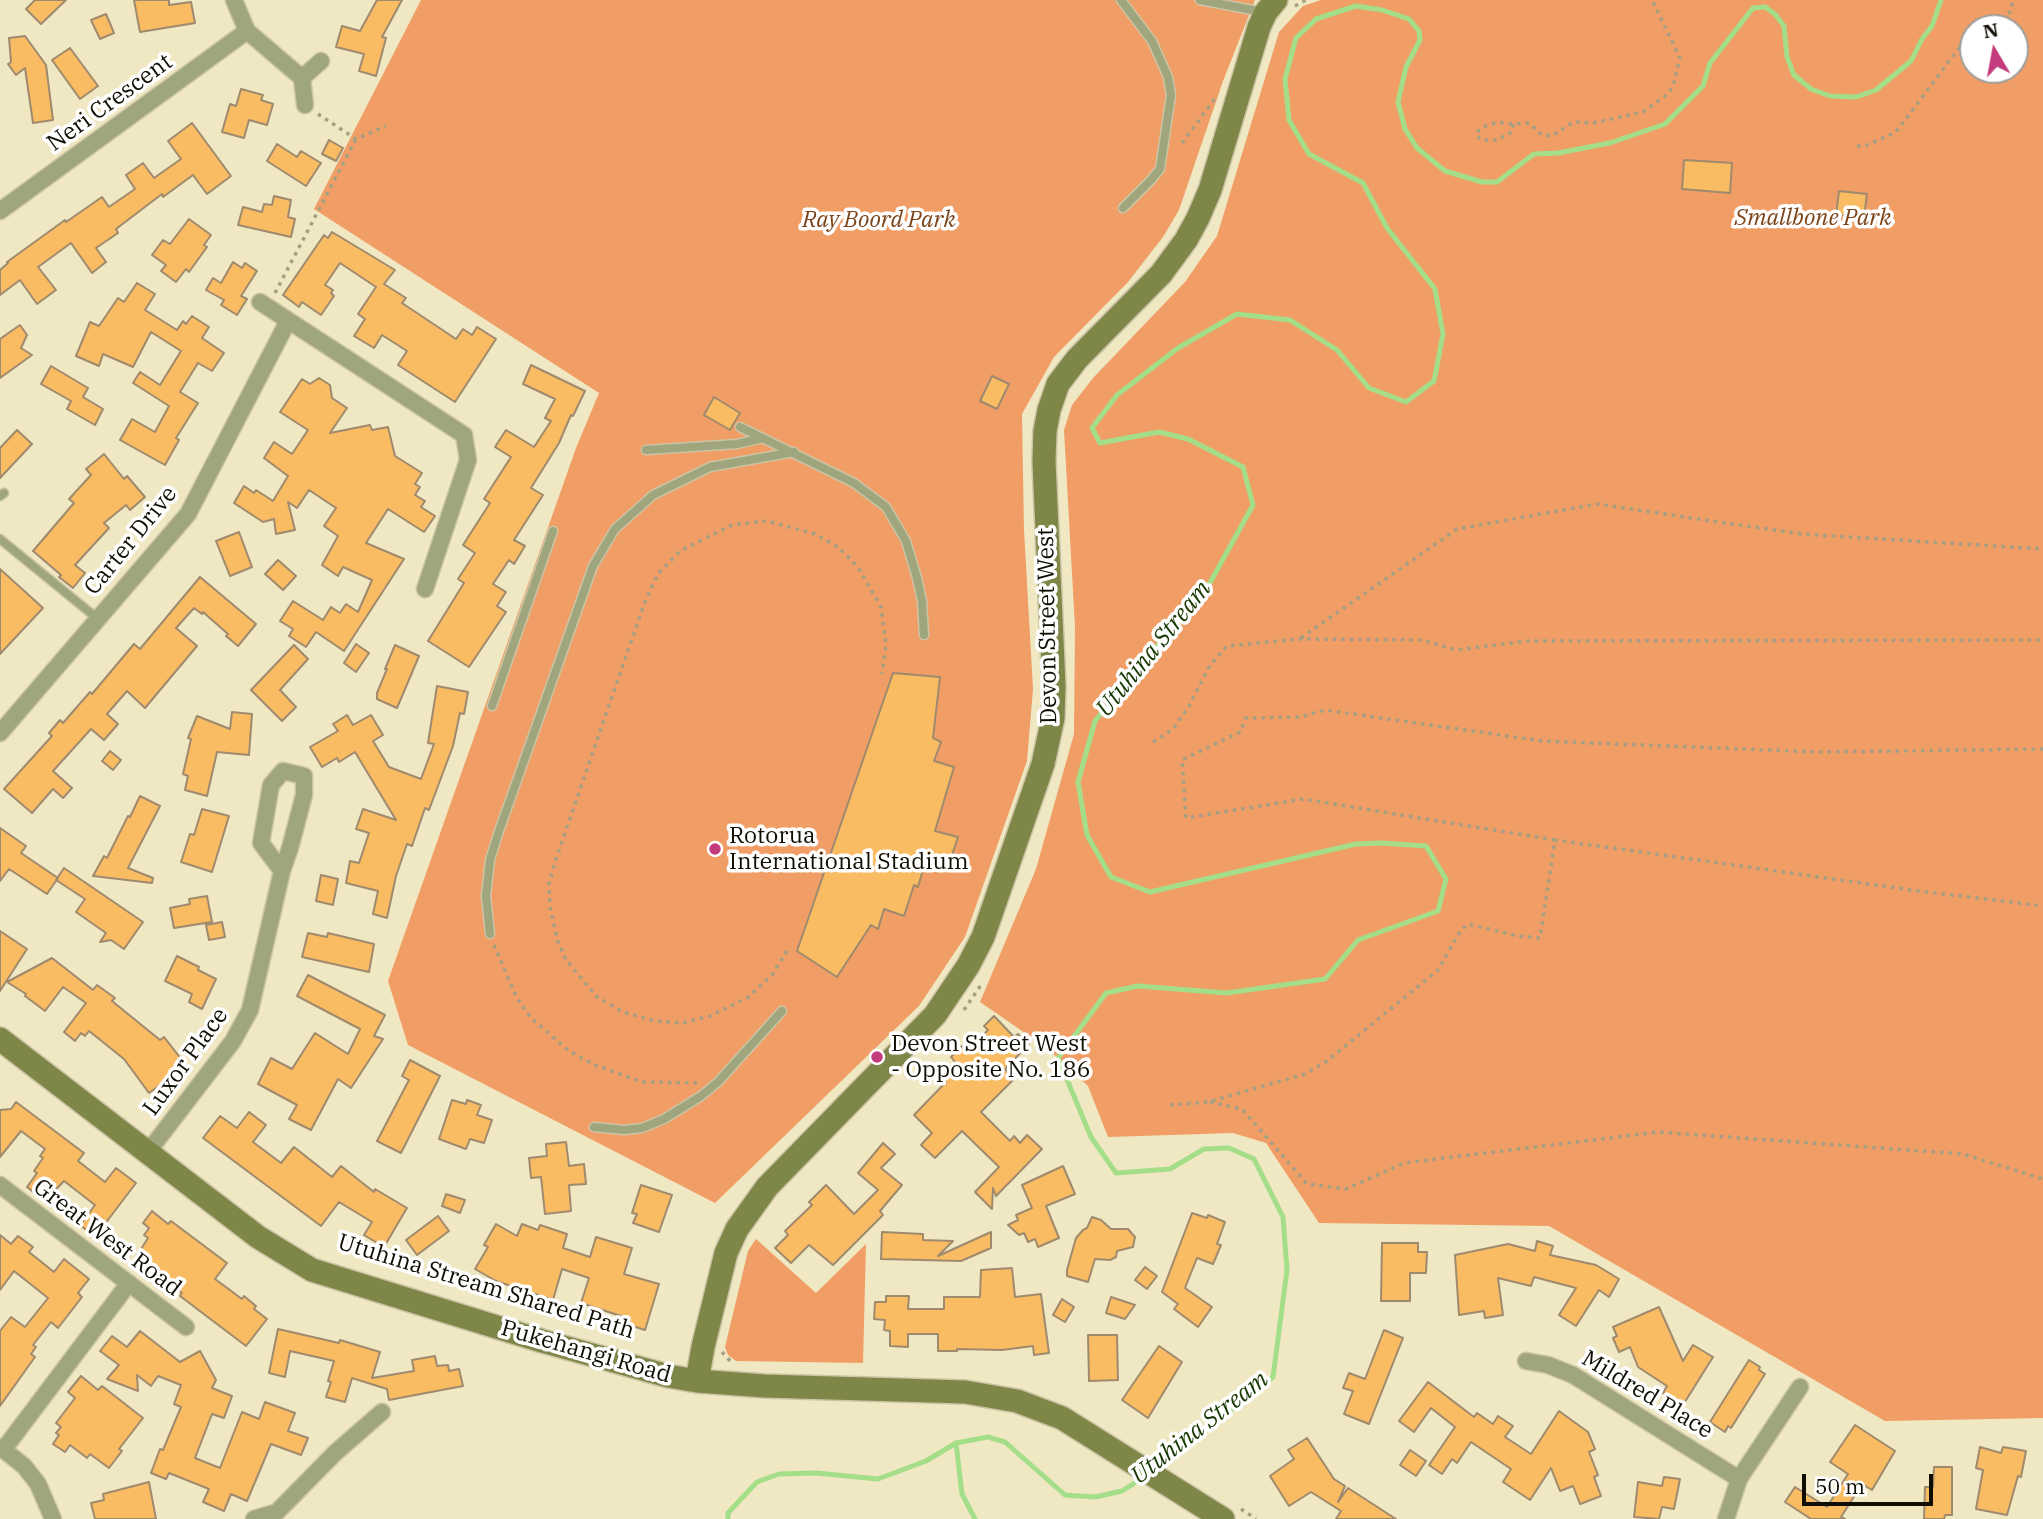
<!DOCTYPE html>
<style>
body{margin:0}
#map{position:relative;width:2043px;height:1519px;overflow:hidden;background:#f0e7c3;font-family:"IBM Plex Serif",serif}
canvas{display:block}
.north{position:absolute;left:1959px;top:14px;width:70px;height:70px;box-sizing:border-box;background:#fff;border:2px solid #9f9e9a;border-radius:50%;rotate:350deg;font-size:19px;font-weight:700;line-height:28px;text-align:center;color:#100d03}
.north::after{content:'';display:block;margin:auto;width:24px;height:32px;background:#c23c7d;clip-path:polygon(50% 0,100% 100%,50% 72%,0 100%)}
.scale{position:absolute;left:1802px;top:1474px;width:131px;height:32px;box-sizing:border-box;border:4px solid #100d03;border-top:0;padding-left:9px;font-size:21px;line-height:24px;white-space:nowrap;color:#100d03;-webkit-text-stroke:5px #fff;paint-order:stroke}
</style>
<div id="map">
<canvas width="2043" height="1519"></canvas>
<div class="north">N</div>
<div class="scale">50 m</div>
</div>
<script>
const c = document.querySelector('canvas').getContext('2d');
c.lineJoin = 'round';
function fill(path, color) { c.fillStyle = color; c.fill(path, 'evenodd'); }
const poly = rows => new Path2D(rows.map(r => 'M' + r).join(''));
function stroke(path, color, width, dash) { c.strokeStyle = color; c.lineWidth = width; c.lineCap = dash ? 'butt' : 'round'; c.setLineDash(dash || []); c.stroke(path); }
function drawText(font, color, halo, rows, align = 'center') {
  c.font = font + ' "IBM Plex Serif",serif'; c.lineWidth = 7; c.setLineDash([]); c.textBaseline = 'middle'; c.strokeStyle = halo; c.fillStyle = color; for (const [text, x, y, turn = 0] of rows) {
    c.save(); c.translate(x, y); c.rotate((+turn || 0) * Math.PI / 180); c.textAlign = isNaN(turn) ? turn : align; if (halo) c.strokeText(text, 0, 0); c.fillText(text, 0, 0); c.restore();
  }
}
fill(poly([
 [421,0,1255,0,1223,81,1179,210,1163,237,1128,282,1054,357,1022,414,1024,530,1033,689,1027,761,965,937,919,1006,715,1203,408,1045,388,981,576,448,599,393,314,209],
 [1321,0,2043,0,2043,1418,1885,1421,1549,1226,1319,1223,1266,1143,1233,1133,1108,1137,1088,1086,1048,1049,980,1002,1036,869,1074,734,1075,627,1064,430,1072,405,1093,378,1185,282,1217,236,1279,32,1303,6],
 [1973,28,2015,28,2015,70,1973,70],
 [756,1239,816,1293,866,1244,863,1363,736,1361,728,1355,725,1347,748,1251]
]), '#f09e65');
stroke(poly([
 [956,1443,962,1494,975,1519],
 [1155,1469,1273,1377,1287,1270,1283,1217,1254,1159,1229,1148,1204,1149,1170,1169,1116,1173,1091,1137,1058,1058,1106,993,1138,986,1227,993,1325,979,1358,940,1438,911,1446,879,1426,846,1381,843,1356,844,1150,892,1111,877,1087,835,1078,782,1095,721,1211,581,1253,505,1243,467,1188,439,1159,432,1100,443,1092,428,1117,395,1178,348,1237,314,1290,320,1337,350,1369,388,1406,402,1434,381,1443,334,1435,289,1387,228,1363,183,1309,154,1289,120,1285,79,1296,38,1316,19,1356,6,1382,10,1409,19,1419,31,1420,40,1406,67,1398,102,1405,129,1417,148,1445,171,1482,182,1497,182,1534,154,1558,153,1610,143,1665,124,1703,86,1710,63,1753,8,1765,7,1775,14,1784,26,1787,57,1794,75,1811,89,1830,96,1856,97,1876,90,1911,61,1922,39,1932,26,1941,0],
 [728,1519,728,1513,757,1482,779,1474,816,1473,878,1479,926,1461,956,1443,988,1437,1005,1442,1065,1495,1095,1497,1122,1491,1144,1477]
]), '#a5de89', 5);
const building = poly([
 [35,0,66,0,41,24,26,9,35,0],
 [134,0,169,0,169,5,191,2,195,23,140,32,134,0],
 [377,0,402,0,382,37,386,38,376,76,359,71,364,54,336,47,342,26,360,31,377,0],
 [106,14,114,33,100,39,91,20,106,14],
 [25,36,46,65,53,120,33,123,25,68,16,75,8,64,11,62,9,38,25,36],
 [70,48,98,86,80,99,52,60,70,48],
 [241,89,263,95,261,100,273,104,267,125,249,120,244,138,222,132,230,104,236,106,241,89],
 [192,123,231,176,207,194,193,175,163,197,162,194,116,229,118,233,96,248,106,262,92,273,71,243,38,267,56,290,37,304,20,280,0,295,0,270,8,263,7,262,65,220,66,222,102,197,109,207,135,189,126,175,143,163,154,178,181,159,168,141,192,123],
 [329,140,343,148,336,161,322,154,329,140],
 [277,144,297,157,301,151,321,163,306,186,267,161,277,144],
 [1684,160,1732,163,1730,193,1682,189,1684,160],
 [1839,191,1867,194,1864,217,1836,215,1839,191],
 [274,196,291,200,288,217,295,219,291,237,238,225,243,207,262,212,264,204,272,205,274,196],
 [189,219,211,235,204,245,207,247,189,272,186,269,176,282,161,271,166,265,152,255,163,240,170,244,189,219],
 [332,232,395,270,384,284,406,298,402,303,456,339,463,329,472,335,477,327,496,339,455,402,398,365,407,351,382,335,374,348,354,336,365,319,358,314,376,287,340,263,325,285,333,290,331,293,334,296,321,315,302,302,299,307,283,295,324,235,328,238,332,232],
 [233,262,242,268,245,263,257,271,241,296,247,299,237,315,221,305,224,300,206,290,213,278,221,283,233,262],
 [137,283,155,294,145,310,177,330,183,321,186,324,192,316,209,327,202,338,224,353,212,371,198,363,180,392,198,403,176,438,179,440,165,465,120,440,132,419,155,432,169,406,133,383,140,372,160,385,181,351,151,332,133,367,103,354,99,366,76,356,90,322,99,326,118,298,124,302,137,283],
 [20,325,27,335,21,348,32,355,0,378,0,339,20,325],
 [531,365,585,391,573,416,571,415,559,443,531,488,543,495,514,540,525,546,514,564,509,560,493,584,506,592,497,606,506,612,469,667,428,641,464,583,458,579,475,553,463,545,490,503,484,499,511,457,495,447,506,430,534,447,551,421,545,418,555,399,523,384,531,365],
 [51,366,88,388,83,397,103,409,95,425,67,409,71,401,41,384,51,366],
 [992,376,1009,384,997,409,980,401,992,376],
 [319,378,330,385,332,398,347,408,330,433,370,425,372,430,388,427,395,456,422,473,415,484,420,487,415,495,425,501,421,507,435,516,424,532,388,509,366,543,404,559,344,651,316,632,306,647,289,636,293,629,280,621,293,601,323,620,331,607,340,613,346,604,358,612,372,580,343,567,338,576,322,565,338,536,324,526,336,508,309,490,297,508,288,502,295,530,276,534,274,519,263,522,234,503,244,486,254,493,256,490,273,501,288,476,264,458,274,442,292,454,308,430,280,412,302,379,310,384,319,378],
 [714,397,740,413,730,430,704,415,714,397],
 [17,430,32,444,0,478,0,448,17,430],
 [104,454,124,479,127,476,145,497,130,510,126,505,104,523,109,528,75,565,85,573,73,588,59,577,61,575,33,551,74,503,69,499,91,475,86,469,104,454],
 [239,532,252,567,230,576,216,541,239,532],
 [278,560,296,576,283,590,265,574,278,560],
 [0,569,43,608,0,654,0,569],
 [200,577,256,624,238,646,226,636,228,634,203,612,202,614,194,608,176,628,197,646,145,708,127,691,107,714,118,724,104,740,91,729,53,771,72,788,63,798,53,789,32,813,4,789,52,736,49,733,60,720,63,723,90,692,92,694,134,644,140,649,200,577],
 [356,644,369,653,356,672,344,663,356,644],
 [294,645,308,659,280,690,296,707,282,721,251,690,294,645],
 [395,645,419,656,397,708,377,699,377,693,387,669,385,669,395,645],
 [893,673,940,677,933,738,941,742,934,761,954,767,935,831,958,837,949,864,927,856,918,887,914,885,904,916,884,909,878,929,871,925,837,977,797,951,893,673],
 [437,686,468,692,464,714,460,713,453,746,429,810,425,808,412,846,407,844,396,876,387,918,373,914,378,891,346,883,350,861,359,863,369,833,356,829,363,809,396,820,355,752,339,762,337,758,322,767,310,747,338,731,333,724,347,715,353,725,371,715,383,735,373,741,389,767,421,779,434,744,428,743,437,686],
 [232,712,252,714,249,755,217,752,207,796,185,790,188,776,183,774,191,739,188,738,197,716,230,729,232,712],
 [110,751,121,760,113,770,102,761,110,751],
 [140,796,160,806,128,868,153,878,152,883,93,876,104,856,107,858,128,816,130,817,140,796],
 [202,809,229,816,212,872,181,862,190,834,194,835,202,809],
 [0,828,26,846,21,853,58,878,47,894,9,869,0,881,0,828],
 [64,868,143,922,124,949,111,940,100,942,106,933,76,912,85,899,56,880,64,868],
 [321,875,338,879,333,905,316,901,321,875],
 [207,896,212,922,174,928,170,908,190,904,189,899,207,896],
 [222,922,225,937,209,940,206,925,222,922],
 [0,931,27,949,0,991,0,931],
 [308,933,327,937,328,933,374,944,369,972,302,957,308,933],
 [177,956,199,967,198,970,216,979,202,1009,189,1002,192,994,165,981,177,956],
 [52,958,93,990,97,985,115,998,112,1001,160,1040,164,1037,182,1060,174,1066,178,1072,149,1093,124,1059,89,1031,85,1036,81,1033,75,1041,64,1032,86,1003,63,987,45,1011,25,996,26,994,7,982,52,958],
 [308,975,385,1015,374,1036,383,1039,351,1088,338,1079,311,1130,289,1119,297,1105,258,1084,271,1058,292,1069,315,1033,348,1054,360,1029,297,996,308,975],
 [994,1016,1014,1037,1018,1034,1029,1044,1005,1069,1014,1079,981,1112,1010,1141,1014,1136,1020,1143,1027,1135,1042,1149,996,1196,993,1188,992,1209,975,1192,999,1167,962,1131,935,1158,921,1145,932,1133,914,1115,946,1082,940,1077,955,1062,951,1057,962,1046,967,1051,988,1030,984,1026,994,1016],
 [410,1060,440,1076,401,1153,377,1141,409,1080,402,1076,410,1060],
 [452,1100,466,1104,467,1100,481,1105,477,1115,492,1120,484,1143,470,1139,466,1149,439,1139,452,1100],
 [16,1102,84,1153,78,1161,105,1182,116,1168,136,1183,95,1237,80,1225,95,1205,64,1181,45,1201,27,1187,37,1173,34,1171,43,1158,40,1156,45,1149,21,1131,0,1157,0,1110,11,1109,16,1102],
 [249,1112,266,1125,253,1142,281,1163,294,1147,332,1177,341,1166,374,1192,375,1189,407,1208,384,1247,364,1235,372,1222,339,1202,321,1226,203,1138,220,1116,237,1128,249,1112],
 [566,1142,569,1166,584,1164,586,1184,569,1185,571,1211,545,1214,541,1177,531,1178,529,1158,547,1156,546,1144,566,1142],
 [883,1143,895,1154,881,1168,902,1185,880,1211,883,1215,833,1265,809,1245,791,1263,775,1248,788,1235,785,1231,812,1205,809,1202,826,1185,854,1214,878,1190,858,1173,883,1143],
 [1063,1166,1075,1194,1046,1206,1059,1238,1038,1247,1035,1239,1028,1242,1024,1233,1019,1235,1008,1225,1018,1220,1016,1215,1032,1208,1022,1185,1063,1166],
 [641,1185,672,1195,659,1232,633,1223,637,1214,632,1213,641,1185],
 [446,1194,465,1200,460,1213,442,1206,446,1194],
 [152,1211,168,1224,171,1221,227,1263,215,1279,242,1299,244,1296,256,1306,254,1309,267,1319,246,1346,180,1296,182,1293,150,1268,146,1272,133,1262,148,1238,144,1235,149,1228,143,1223,152,1211],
 [1192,1213,1207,1218,1208,1215,1225,1222,1217,1244,1221,1245,1213,1264,1197,1258,1185,1288,1212,1307,1198,1327,1174,1309,1178,1304,1162,1292,1192,1213],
 [438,1216,449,1231,417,1255,406,1240,438,1216],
 [1092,1217,1101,1220,1111,1229,1128,1229,1135,1237,1133,1247,1117,1251,1116,1257,1110,1260,1095,1259,1088,1282,1067,1276,1067,1270,1076,1238,1083,1230,1087,1228,1092,1217],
 [496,1224,517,1236,522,1224,538,1230,540,1225,567,1234,563,1248,590,1257,596,1237,632,1248,624,1274,659,1284,645,1330,626,1324,627,1318,581,1303,589,1278,562,1269,553,1300,496,1281,475,1269,488,1247,484,1245,496,1224],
 [882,1232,923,1234,923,1240,953,1241,938,1256,991,1232,991,1248,961,1261,881,1259,882,1232],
 [0,1235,11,1244,18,1236,33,1247,29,1252,54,1272,64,1259,89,1279,78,1293,82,1297,58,1328,51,1322,33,1345,36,1347,31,1354,35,1357,0,1406,0,1331,11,1317,25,1327,48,1298,14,1271,0,1290,0,1235],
 [1537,1241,1553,1246,1550,1255,1596,1265,1619,1279,1609,1297,1599,1290,1576,1326,1559,1315,1576,1288,1534,1277,1531,1286,1498,1278,1503,1315,1485,1318,1484,1311,1459,1315,1455,1255,1508,1244,1535,1251,1537,1241],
 [1382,1243,1418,1243,1418,1252,1427,1252,1426,1273,1410,1273,1410,1301,1381,1301,1382,1243],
 [1145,1267,1157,1276,1147,1289,1135,1280,1145,1267],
 [1012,1268,1015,1297,1041,1294,1049,1353,1034,1355,1033,1346,1002,1350,957,1349,957,1351,938,1351,938,1334,908,1334,908,1347,890,1346,890,1331,884,1330,885,1320,874,1319,875,1302,886,1302,886,1296,909,1296,908,1309,944,1309,944,1297,980,1297,981,1270,1012,1268],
 [1111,1297,1135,1305,1125,1319,1106,1313,1111,1297],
 [1062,1299,1074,1307,1065,1322,1053,1315,1062,1299],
 [1659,1307,1683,1361,1693,1345,1713,1357,1683,1405,1663,1393,1667,1386,1638,1367,1630,1347,1619,1352,1613,1338,1617,1336,1613,1327,1659,1307],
 [278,1329,339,1343,340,1340,380,1352,372,1378,414,1371,412,1360,435,1356,437,1366,448,1365,449,1371,459,1369,463,1386,389,1400,387,1389,352,1378,345,1402,326,1397,331,1382,328,1381,334,1361,290,1351,285,1377,269,1373,278,1329],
 [1384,1330,1403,1338,1369,1424,1344,1414,1353,1391,1343,1388,1349,1373,1365,1379,1384,1330],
 [140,1331,180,1362,200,1351,216,1380,212,1388,232,1396,224,1418,212,1414,195,1458,220,1468,242,1412,259,1419,265,1402,295,1413,288,1431,308,1438,301,1455,271,1444,247,1501,231,1494,224,1511,203,1502,209,1489,169,1473,166,1479,151,1473,160,1449,163,1450,181,1407,174,1404,181,1385,158,1376,151,1386,137,1375,138,1391,107,1379,119,1365,100,1351,112,1336,127,1347,140,1331],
 [1088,1335,1117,1335,1118,1380,1089,1381,1088,1335],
 [1159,1346,1182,1362,1148,1418,1122,1400,1159,1346],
 [1749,1360,1760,1367,1759,1370,1765,1374,1731,1428,1728,1426,1725,1432,1710,1422,1749,1360],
 [81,1376,98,1390,102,1386,143,1418,119,1449,122,1451,109,1468,90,1454,87,1458,70,1445,65,1452,53,1444,59,1435,56,1433,61,1427,56,1423,75,1398,68,1392,81,1376],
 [1428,1382,1474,1417,1477,1413,1493,1424,1498,1416,1513,1426,1505,1437,1531,1454,1559,1411,1588,1432,1595,1449,1589,1452,1598,1475,1594,1477,1601,1496,1580,1504,1573,1486,1560,1491,1551,1468,1530,1500,1503,1482,1511,1469,1471,1442,1457,1463,1452,1459,1442,1474,1429,1465,1455,1427,1431,1408,1414,1432,1399,1421,1428,1382],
 [1855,1425,1895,1451,1872,1490,1862,1484,1841,1517,1845,1519,1811,1519,1785,1502,1795,1487,1827,1507,1848,1474,1830,1462,1855,1425],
 [1307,1438,1334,1479,1345,1486,1338,1502,1348,1488,1396,1519,1336,1519,1341,1511,1311,1492,1289,1506,1270,1476,1294,1459,1288,1450,1307,1438],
 [1980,1447,2001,1453,2003,1447,2026,1451,2021,1477,2018,1476,2007,1515,1976,1509,1983,1470,1976,1468,1980,1447],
 [1410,1450,1426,1461,1416,1476,1400,1465,1410,1450],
 [1934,1467,1952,1467,1952,1515,1945,1515,1944,1519,1924,1519,1925,1487,1933,1487,1934,1467],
 [1664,1477,1680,1479,1674,1509,1662,1507,1659,1519,1634,1517,1638,1482,1662,1486,1664,1477],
 [149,1482,156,1519,95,1519,91,1503,104,1500,103,1494,149,1482]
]);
fill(building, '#f9bc63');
stroke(building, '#9f8a6e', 2);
const service = poly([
 [1121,0,1152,41,1168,77,1171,95,1160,169,1151,180,1123,208],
 [1200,0,1263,12],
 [740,427,854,483,886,507,906,541,917,578,922,601,924,635],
 [646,450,737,444,763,438],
 [0,496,4,493],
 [0,539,98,619],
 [492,706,553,531],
 [490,934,486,896,490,860,498,834,593,566,615,529,653,495,710,467,794,452],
 [594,1127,624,1130,642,1128,664,1119,701,1096,718,1082,782,1011]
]);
const minor = poly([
 [234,0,247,31,302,78,305,105],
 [302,78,321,61],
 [0,211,247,31],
 [260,302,464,435,468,460,425,589],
 [0,733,188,514,288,321],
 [148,1152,233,1041,250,1010,282,871,261,843,271,785,283,771,304,776,304,795,290,848,282,871],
 [0,1185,186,1327],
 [1526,1361,1548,1365,1573,1375,1739,1479],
 [0,1447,24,1466,38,1484,53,1519],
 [4,1449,129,1283],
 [254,1519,277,1512,335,1453,382,1412],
 [1726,1519,1739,1479,1800,1387]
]);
const secondary = poly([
 [0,1039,258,1237,312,1270,542,1341,668,1376,697,1381,765,1386,965,1392,1017,1401,1062,1418,1223,1519],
 [697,1381,703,1347,726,1253,737,1229,767,1187,935,1015,968,966,983,937,1043,764,1053,718,1054,686,1044,462,1045,431,1049,410,1058,384,1077,359,1161,274,1186,240,1198,218,1210,190,1259,27,1266,12,1276,0]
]);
stroke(service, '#ccc4a4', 11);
stroke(minor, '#ccc4a4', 19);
stroke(secondary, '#ccc4a4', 26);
stroke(poly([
 [1295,6,1306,0],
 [1987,28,2010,12,2013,0],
 [318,114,356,139,386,126],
 [1513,124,1512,132,1497,140,1481,140,1477,136,1477,132,1483,127,1498,122,1513,124,1529,123,1543,136,1553,135,1574,122,1593,123,1643,112,1665,96,1673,87,1680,58,1652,0],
 [1182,143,1216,97],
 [1857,146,1865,146,1896,132,1959,48,1973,38],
 [275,293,356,139],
 [1301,638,1457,529,1597,504,1801,534,2043,549],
 [1153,742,1173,729,1189,706,1210,665,1227,646,1300,639,1422,640,1456,650,1528,641,2043,640],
 [1555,840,1303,799,1186,818,1182,760,1240,732,1246,718,1300,717,1325,710,1542,741,1819,752,2043,749],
 [494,945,517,998,531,1018,569,1051,595,1065,642,1082,699,1083],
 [787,951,772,975,747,998,710,1016,683,1023,655,1021,623,1012,597,997,566,960,557,939,550,907,549,884,555,862,644,604,658,574,680,551,732,525,767,521,815,534,838,547,858,567,881,607,886,645,882,674],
 [964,1010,983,982],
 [1210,1102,1242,1109,1307,1184,1346,1189,1404,1163,1658,1132,1963,1154,2043,1179],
 [1170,1105,1208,1102,1305,1074,1327,1061,1438,970,1461,930,1468,924,1518,936,1540,938,1555,840,1919,891,2043,906],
 [722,1352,733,1364],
 [1241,1509,1256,1519]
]), '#a69f83', 3.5, [3.5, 5]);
stroke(service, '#9fa67d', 8);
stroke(minor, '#9fa67d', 16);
stroke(secondary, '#7e8648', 23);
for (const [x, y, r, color] of [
 [715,849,7,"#c23c7d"],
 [877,1057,7,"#c23c7d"]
]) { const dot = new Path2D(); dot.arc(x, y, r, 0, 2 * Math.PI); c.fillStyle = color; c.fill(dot); stroke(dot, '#fff', 2.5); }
drawText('23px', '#100d03', '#fff', [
 ["Neri Crescent",110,103,-36],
 ["Carter Drive",131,541,-51],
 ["Devon Street West",1048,626,-91],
 ["Luxor Place",186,1062,-54],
 ["Great West Road",107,1238,37],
 ["Utuhina Stream Shared Path",486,1287,17],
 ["Pukehangi Road",586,1352,16],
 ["Mildred Place",1647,1395,31]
]);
drawText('italic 23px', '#7c4419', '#fff', [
 ["Smallbone Park",1813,218],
 ["Ray Boord Park",879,220]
]);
drawText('23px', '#100d03', '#fff', [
 ["Rotorua",729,836],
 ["International Stadium",729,862],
 ["Devon Street West",891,1044],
 ["- Opposite No. 186",891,1070]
], 'left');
drawText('italic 24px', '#173900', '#fff', [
 ["Utuhina Stream",1154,649,-51],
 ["Utuhina Stream",1200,1428,-38]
]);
</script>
